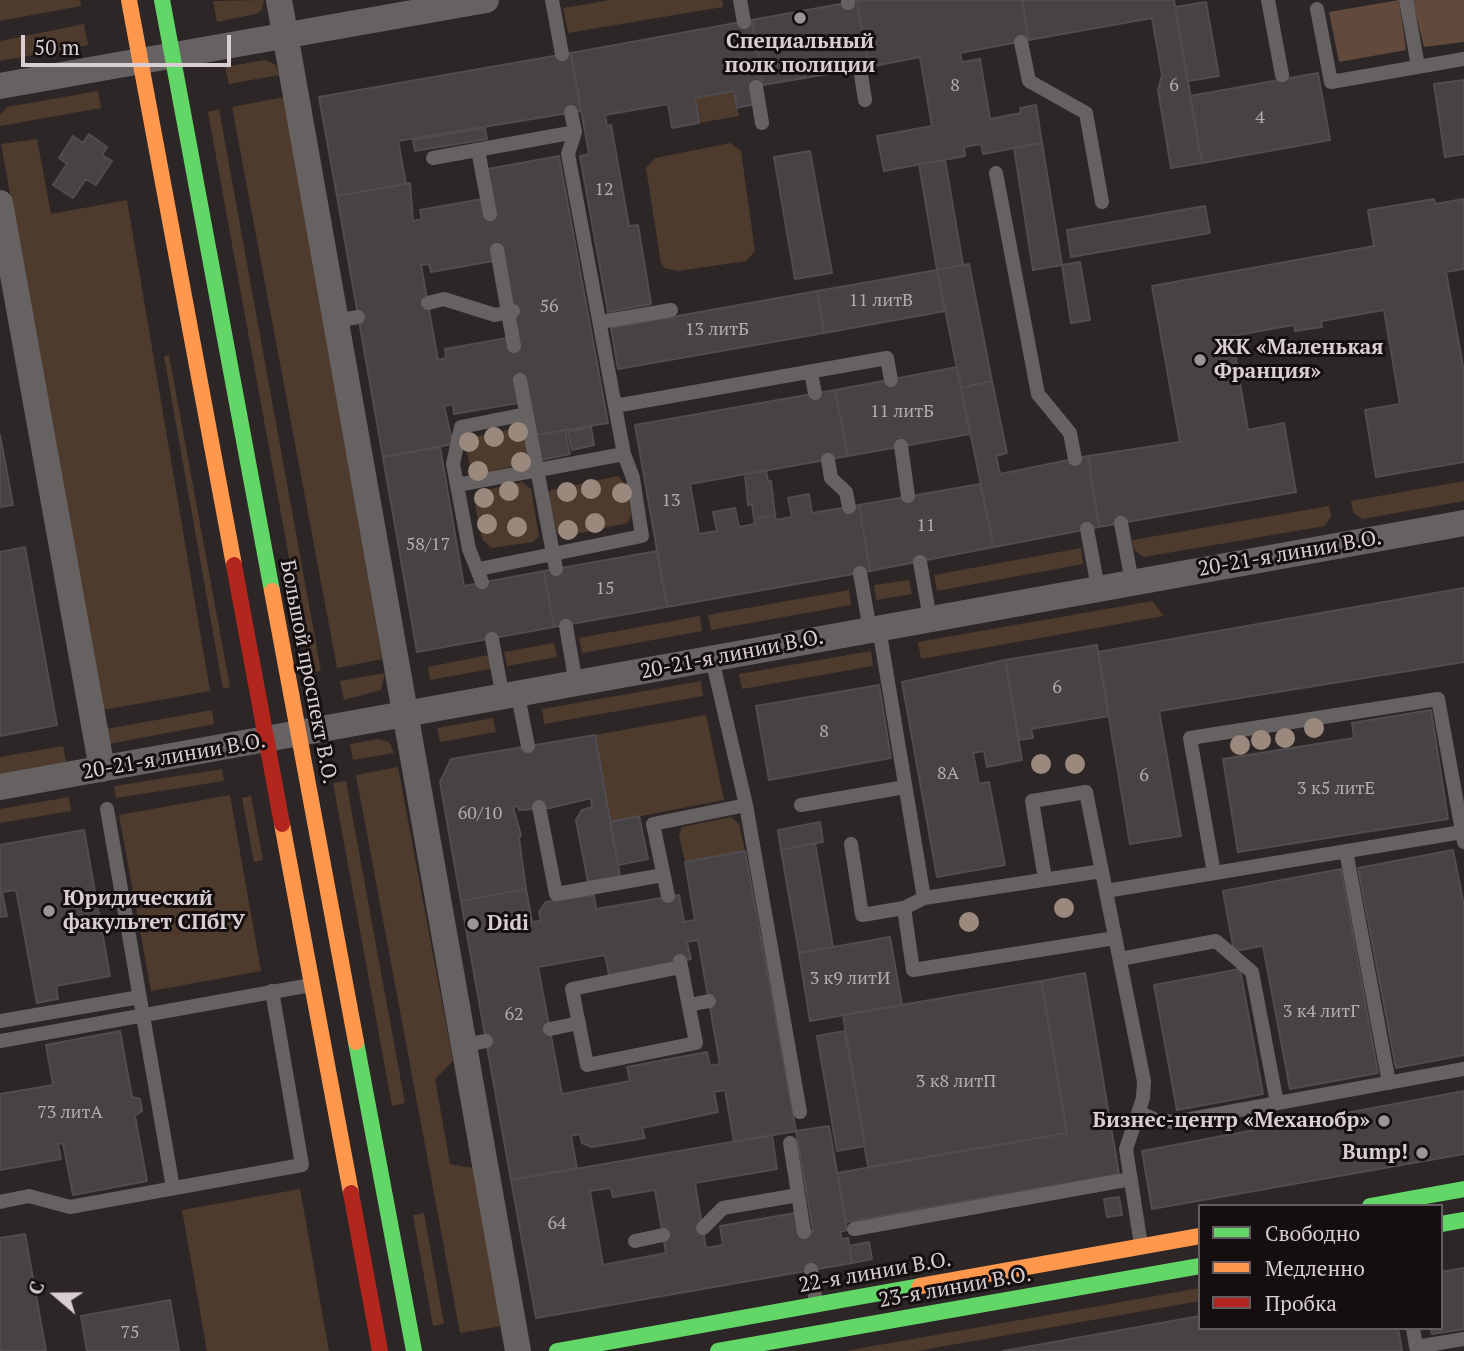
<!DOCTYPE html>
<meta charset="utf-8">
<style>
body{margin:0}
#map{position:relative;width:1464px;height:1351px;overflow:hidden;background:#2c2627;font-family:"PT Serif",serif}
canvas{display:block}
.legend{position:absolute;left:1198px;top:1204px;width:245px;height:126px;box-sizing:border-box;background:#140e0f;border:2px solid #635b5d;margin:0;padding:9px 12px;list-style:none;font-size:21px;color:#d9cfd2}
.legend li{display:flex;align-items:center;gap:14px;height:35px}
.legend b{width:35px;border:2px solid #635b5d}
.north{position:absolute;left:21px;top:1260px;width:70px;height:70px;-webkit-text-stroke:5px #140e0f;paint-order:stroke;rotate:290deg;font-size:19px;font-weight:700;line-height:28px;text-align:center;color:#d9cfd2}
.north::after{content:'';display:block;margin:auto;width:24px;height:32px;background:#d9cfd2;clip-path:polygon(50% 0,100% 100%,50% 72%,0 100%)}
.scale{position:absolute;left:21px;top:35px;width:210px;height:32px;box-sizing:border-box;border:4px solid #d9cfd2;border-top:0;padding-left:9px;font-size:21px;line-height:24px;white-space:nowrap;color:#d9cfd2;-webkit-text-stroke:5px #140e0f;paint-order:stroke}
</style>
<div id="map">
<canvas width="1464" height="1351"></canvas>
<ul class="legend">
<li><b style="height:9px;background:#63d668"></b>Свободно</li>
<li><b style="height:9px;background:#ff974d"></b>Медленно</li>
<li><b style="height:9px;background:#b3261e"></b>Пробка</li>
</ul>
<div class="north">С</div>
<div class="scale">50 m</div>
</div>
<script>
const c = document.querySelector('canvas').getContext('2d');
c.lineJoin = 'round';
function fill(path, color) { c.fillStyle = color; c.fill(path, 'evenodd'); }
const poly = rows => new Path2D(rows.map(r => 'M' + r).join(''));
function stroke(path, color, width, dash) { c.strokeStyle = color; c.lineWidth = width; c.lineCap = dash ? 'butt' : 'round'; c.setLineDash(dash || []); c.stroke(path); }
function drawText(font, color, halo, rows, align = 'center') {
  c.font = font + ' "PT Serif",serif'; c.lineWidth = 6; c.setLineDash([]); c.textBaseline = 'middle'; c.strokeStyle = halo; c.fillStyle = color; for (const [text, x, y, turn = 0] of rows) {
    c.save(); c.translate(x, y); c.rotate((+turn || 0) * Math.PI / 180); c.textAlign = isNaN(turn) ? turn : align; if (halo) c.strokeText(text, 0, 0); c.fillText(text, 0, 0); c.restore();
  }
}
fill(poly([
 [0,0,80,0,81,6,0,21],
 [264,0,262,10,256,14,217,22,213,1],
 [610,0,722,0,723,7,568,33,563,8],
 [84,24,88,45,0,61,0,41],
 [265,60,276,65,279,75,229,84,225,67],
 [98,91,101,108,0,126,0,115,7,107],
 [734,91,739,116,699,123,695,98],
 [284,97,382,659,337,668,232,107],
 [219,109,321,671,310,673,208,112],
 [37,139,51,214,127,200,210,691,103,710,1,144],
 [730,143,741,151,755,251,746,261,678,271,664,268,661,263,646,168,655,158],
 [169,355,230,687,223,689,164,356],
 [522,427,527,455,524,464,480,474,471,471,464,439],
 [618,476,625,484,631,514,628,523,566,536,557,533,548,494,551,490],
 [1464,481,1464,501,1362,519,1353,512,1351,501],
 [522,482,531,489,539,536,533,542,491,548,482,539,475,505,481,504,479,494,481,491],
 [1329,506,1331,516,1325,526,1144,557,1134,550,1132,540],
 [1081,548,1083,564,937,591,934,575],
 [909,580,912,594,876,600,874,585],
 [849,590,851,605,711,630,708,615],
 [1152,601,1164,616,921,659,918,642],
 [700,616,702,631,582,653,579,638],
 [554,643,557,657,507,666,504,652],
 [871,651,873,666,742,689,739,674],
 [489,655,491,669,430,680,428,667],
 [385,673,381,690,344,700,340,681],
 [701,681,703,696,544,724,542,709],
 [212,710,214,724,109,744,106,729],
 [706,715,724,800,610,822,595,735],
 [493,718,496,732,440,742,437,728],
 [379,739,389,742,394,753,353,760,350,744],
 [63,746,66,762,0,774,0,757],
 [398,767,453,1061,435,1079,450,1164,473,1168,503,1326,460,1333,356,775],
 [222,769,224,781,116,798,114,786],
 [346,781,405,1103,392,1106,333,783],
 [230,795,261,971,151,991,119,815],
 [251,796,263,860,254,862,242,798],
 [69,797,71,811,0,823,0,809],
 [731,817,739,824,745,851,685,862,679,835,682,827],
 [300,1189,329,1351,207,1351,182,1210],
 [424,1213,444,1324,433,1326,413,1215],
 [1200,1288,1200,1301,917,1351,845,1351]
]), '#4f3b2d');
fill(poly([
 [1399,0,1406,50,1339,62,1329,12],
 [1412,0,1464,0,1464,42,1424,47]
]), '#614a3c');
const building = poly([
 [865,0,1022,0,1029,40,960,53,962,62,980,59,990,119,1021,113,1020,108,1036,105,1042,143,983,154,981,144,964,147,965,156,884,171,877,136,932,126,920,57,869,67,857,1,865,0],
 [1022,0,1174,0,1202,163,1171,168,1158,90,1162,75,1152,18,1029,40,1022,0],
 [857,1,869,67,763,85,752,20,857,1],
 [1206,2,1219,76,1188,81,1175,7,1206,2],
 [752,20,763,85,752,87,755,104,737,108,734,91,695,98,699,123,672,128,668,104,605,115,607,126,611,125,629,226,638,225,651,304,608,312,580,156,589,154,571,53,752,20],
 [571,53,581,111,398,141,406,184,337,196,319,97,571,53],
 [1318,73,1330,140,1202,163,1190,96,1318,73],
 [1464,80,1464,154,1445,157,1434,84,1464,80],
 [485,128,487,139,415,151,413,140,485,128],
 [89,134,107,147,102,155,112,161,96,185,86,179,73,198,53,185,67,164,59,158,73,136,83,143,89,134],
 [1042,143,1062,265,1033,270,1014,148,1042,143],
 [810,151,832,273,795,279,774,157,810,151],
 [559,156,608,423,536,435,518,403,454,414,453,404,444,406,453,444,383,457,337,196,410,183,413,221,422,219,420,210,482,199,488,169,559,156],
 [493,261,507,338,445,349,446,358,438,360,421,265,429,264,431,272,493,261],
 [945,160,963,265,937,270,919,164,945,160],
 [1434,199,1435,204,1464,199,1464,269,1446,272,1464,372,1464,462,1376,477,1365,410,1400,404,1384,310,1321,321,1322,327,1308,329,1295,331,1294,325,1232,336,1248,430,1284,423,1296,492,1099,527,1088,456,1180,442,1152,286,1374,246,1368,210,1434,199],
 [1205,206,1210,233,1071,257,1067,230,1205,206],
 [1080,262,1090,320,1071,323,1062,265,1080,262],
 [969,264,992,381,961,388,937,270,969,264],
 [937,270,945,311,824,333,817,291,937,270],
 [817,291,824,333,618,369,611,328,817,291],
 [957,367,970,434,848,456,835,390,957,367],
 [992,381,1007,453,996,456,1000,474,1088,456,1099,527,994,547,961,388,992,381],
 [835,390,848,456,690,484,698,528,699,534,717,531,713,512,735,508,739,527,755,524,754,519,775,515,776,520,792,517,788,498,809,494,812,513,859,505,870,571,667,607,635,425,835,390],
 [591,427,594,445,572,450,568,432,591,427],
 [565,430,570,454,541,460,536,435,565,430],
 [0,435,13,505,0,507,0,435],
 [440,447,464,586,544,571,554,627,417,652,383,457,440,447],
 [766,471,768,481,771,481,775,515,754,519,752,504,748,505,745,474,766,471],
 [980,484,994,547,870,571,859,505,980,484],
 [25,547,57,725,0,736,0,552,25,547],
 [657,551,667,607,554,627,544,571,657,551],
 [1464,588,1464,662,1159,711,1181,836,1130,844,1098,652,1464,588],
 [1097,645,1109,716,1031,729,1033,738,1019,740,1005,660,1097,645],
 [1005,660,1022,760,987,767,984,751,973,753,979,784,989,782,1005,865,937,877,902,682,1005,660],
 [879,685,891,758,769,780,756,706,879,685],
 [1431,710,1448,819,1238,852,1223,759,1354,738,1352,723,1431,710],
 [595,735,620,876,588,882,576,820,582,810,592,807,591,798,550,808,519,810,518,806,513,807,521,835,519,838,526,889,461,901,440,782,451,759,595,735],
 [639,816,648,859,618,865,610,822,639,816],
 [820,822,823,842,781,850,778,830,820,822],
 [84,830,110,976,56,986,58,999,37,1003,16,890,2,892,7,916,0,917,0,845,84,830],
 [815,843,833,947,799,953,781,850,815,843],
 [1453,850,1464,906,1464,1055,1396,1068,1358,868,1453,850],
 [745,851,796,1131,734,1142,725,1090,714,1092,718,1112,642,1128,645,1138,592,1147,582,1143,580,1134,571,1136,577,1168,511,1180,461,901,526,889,532,922,541,921,539,912,546,902,594,895,596,909,679,895,684,922,695,920,685,862,745,851],
 [698,940,720,1064,710,1066,707,1052,627,1067,630,1081,562,1094,538,967,605,955,609,975,691,959,687,942,698,940],
 [1341,869,1378,1073,1290,1089,1263,946,1234,951,1223,891,1341,869],
 [890,937,902,1005,810,1021,799,953,890,937],
 [1240,969,1263,1094,1177,1110,1154,985,1240,969],
 [1085,973,1119,1174,846,1222,837,1173,1067,1133,1041,981,1085,973],
 [1041,981,1067,1133,868,1167,843,1015,1041,981],
 [120,1031,132,1097,140,1099,142,1111,135,1116,147,1181,73,1195,63,1143,58,1144,61,1159,0,1170,0,1094,53,1085,46,1045,120,1031],
 [845,1031,865,1146,837,1151,817,1036,845,1031],
 [1464,1091,1464,1154,1152,1209,1142,1151,1464,1091],
 [829,1126,847,1230,840,1232,842,1239,848,1238,852,1263,536,1318,511,1180,772,1135,777,1169,695,1183,706,1248,723,1245,720,1226,795,1213,798,1233,813,1231,796,1131,829,1126],
 [611,1188,613,1197,655,1190,666,1253,603,1265,590,1191,611,1188],
 [1119,1197,1122,1215,1107,1217,1104,1199,1119,1197],
 [25,1234,46,1351,0,1351,0,1238,25,1234],
 [869,1242,872,1259,852,1263,849,1246,869,1242],
 [1464,1268,1464,1329,1432,1334,1430,1328,1441,1328,1441,1272,1464,1268],
 [170,1300,179,1351,87,1351,81,1316,170,1300],
 [1200,1316,1200,1328,1398,1328,1402,1351,1003,1351,1200,1316]
]);
fill(building, '#474244');
stroke(building, '#514c4f', 2);
stroke(poly([
 [552,0,562,54],
 [740,0,744,22],
 [848,0,848,3],
 [1268,0,1282,75],
 [1406,0,1418,66],
 [1317,9,1331,82,1464,59],
 [1021,42,1029,81,1086,113,1102,202],
 [860,68,865,100],
 [756,87,762,123],
 [478,150,490,214],
 [433,158,575,132],
 [996,173,1038,394,1070,433,1075,459],
 [497,250,514,346],
 [428,303,444,299,495,315,513,311],
 [335,321,358,317],
 [600,322,671,310],
 [811,373,815,393],
 [520,380,556,569],
 [615,406,887,358,891,380],
 [901,446,908,496],
 [828,460,831,478,846,492,849,507],
 [457,485,624,454],
 [1121,523,1132,582],
 [1087,529,1098,588],
 [920,562,930,619],
 [479,569,642,536,633,478,624,454,615,406,568,154,575,132,571,112],
 [860,573,870,630],
 [482,582,469,549,453,464,461,427,526,414],
 [566,626,576,684],
 [879,628,924,898],
 [492,639,503,698],
 [712,659,746,805,800,1112],
 [518,696,528,746],
 [801,805,905,787],
 [539,807,556,894,663,875],
 [107,809,173,1188],
 [851,844,862,915,904,908,924,898,1102,871],
 [1346,851,1389,1083],
 [1214,873,1190,738,1438,699,1464,842],
 [1045,879,1032,801,1086,792,1144,1081,1143,1098,1126,1149,1141,1245],
 [1106,891,1462,832],
 [668,896,653,824,746,805],
 [904,908,913,970,1115,938],
 [1120,959,1216,941,1252,972,1277,1103],
 [680,961,696,1043,587,1065,572,989,681,967],
 [689,1005,709,1001],
 [0,1021,140,997],
 [550,1029,579,1023],
 [0,1041,311,985],
 [464,1045,486,1041],
 [1139,1112,1156,1120,1174,1122,1464,1069],
 [790,1143,804,1232],
 [0,1202,29,1196,70,1207,302,1165,272,991],
 [703,1228,723,1208,798,1195],
 [854,1229,1131,1179],
 [635,1241,663,1235],
 [811,1270,816,1303],
 [1413,1328,1416,1347,1464,1339]
]), '#676262', 14);
stroke(poly([
 [279,0,518,1351],
 [0,86,486,0],
 [0,203,102,769],
 [0,787,1464,523]
]), '#676262', 26);
stroke(poly([
 [162,0,272,591],
 [356,1042,414,1351],
 [1370,1206,1464,1189],
 [1441,1224,1464,1220],
 [557,1351,920,1286],
 [718,1351,1200,1266]
]), '#63d668', 16);
stroke(poly([
 [129,0,234,565],
 [272,591,356,1042],
 [282,824,351,1193],
 [920,1286,1200,1236]
]), '#ff974d', 16);
stroke(poly([
 [234,565,282,824],
 [351,1193,380,1351]
]), '#b3261e', 16);
c.fillStyle = '#9c897e';
for (const [x, y] of [
 [518,432],
 [494,437],
 [469,442],
 [521,462],
 [478,471],
 [591,489],
 [509,491],
 [567,492],
 [622,493],
 [484,498],
 [595,523],
 [487,524],
 [517,527],
 [568,530],
 [1314,728],
 [1285,738],
 [1261,740],
 [1240,745],
 [1041,764],
 [1075,764],
 [1064,908],
 [969,922]
]) { c.beginPath(); c.arc(x, y, 10, 0, 2 * Math.PI); c.fill(); }
for (const [x, y, r, color] of [
 [800,18,7,"#9c9496"],
 [1200,360,7,"#9c9496"],
 [49,911,7,"#9c9496"],
 [473,924,7,"#9c9496"],
 [1384,1121,7,"#9c9496"],
 [1422,1153,7,"#9c9496"]
]) { const dot = new Path2D(); dot.arc(x, y, r, 0, 2 * Math.PI); c.fillStyle = color; c.fill(dot); stroke(dot, '#140e0f', 2.5); }
drawText('18px', '#b4acae', null, [
 ["8",955,86],
 ["6",1174,86],
 ["4",1260,118],
 ["12",604,190],
 ["11 литВ",881,301],
 ["56",549,307],
 ["13 литБ",717,330],
 ["11 литБ",902,412],
 ["13",671,501],
 ["11",926,526],
 ["58/17",428,545],
 ["15",605,589],
 ["6",1057,688],
 ["8",824,732],
 ["8А",948,774],
 ["6",1144,776],
 ["3 к5 литЕ",1336,789],
 ["60/10",480,814],
 ["3 к9 литИ",850,979],
 ["3 к4 литГ",1321,1012],
 ["62",514,1015],
 ["3 к8 литП",956,1082],
 ["73 литА",70,1113],
 ["64",557,1224],
 ["75",130,1333]
]);
drawText('bold 21px', '#d9cfd2', '#140e0f', [
 ["Специальный",800,42,"center"],
 ["полк полиции",800,66,"center"],
 ["ЖК «Маленькая",1214,348],
 ["Франция»",1214,372],
 ["Юридический",63,899],
 ["факультет СПбГУ",63,923],
 ["Didi",487,924],
 ["Бизнес-центр «Механобр»",1370,1121,"right"],
 ["Bump!",1408,1153,"right"]
], 'left');
drawText('21px', '#d9cfd2', '#140e0f', [
 ["20-21-я линии В.О.",1290,554,-10],
 ["20-21-я линии В.О.",732,655,-11],
 ["Большой проспект В.О.",308,672,79],
 ["20-21-я линии В.О.",174,757,-10],
 ["22-я линии В.О.",875,1273,-10],
 ["23-я линии В.О.",955,1288,-10]
]);
</script>
